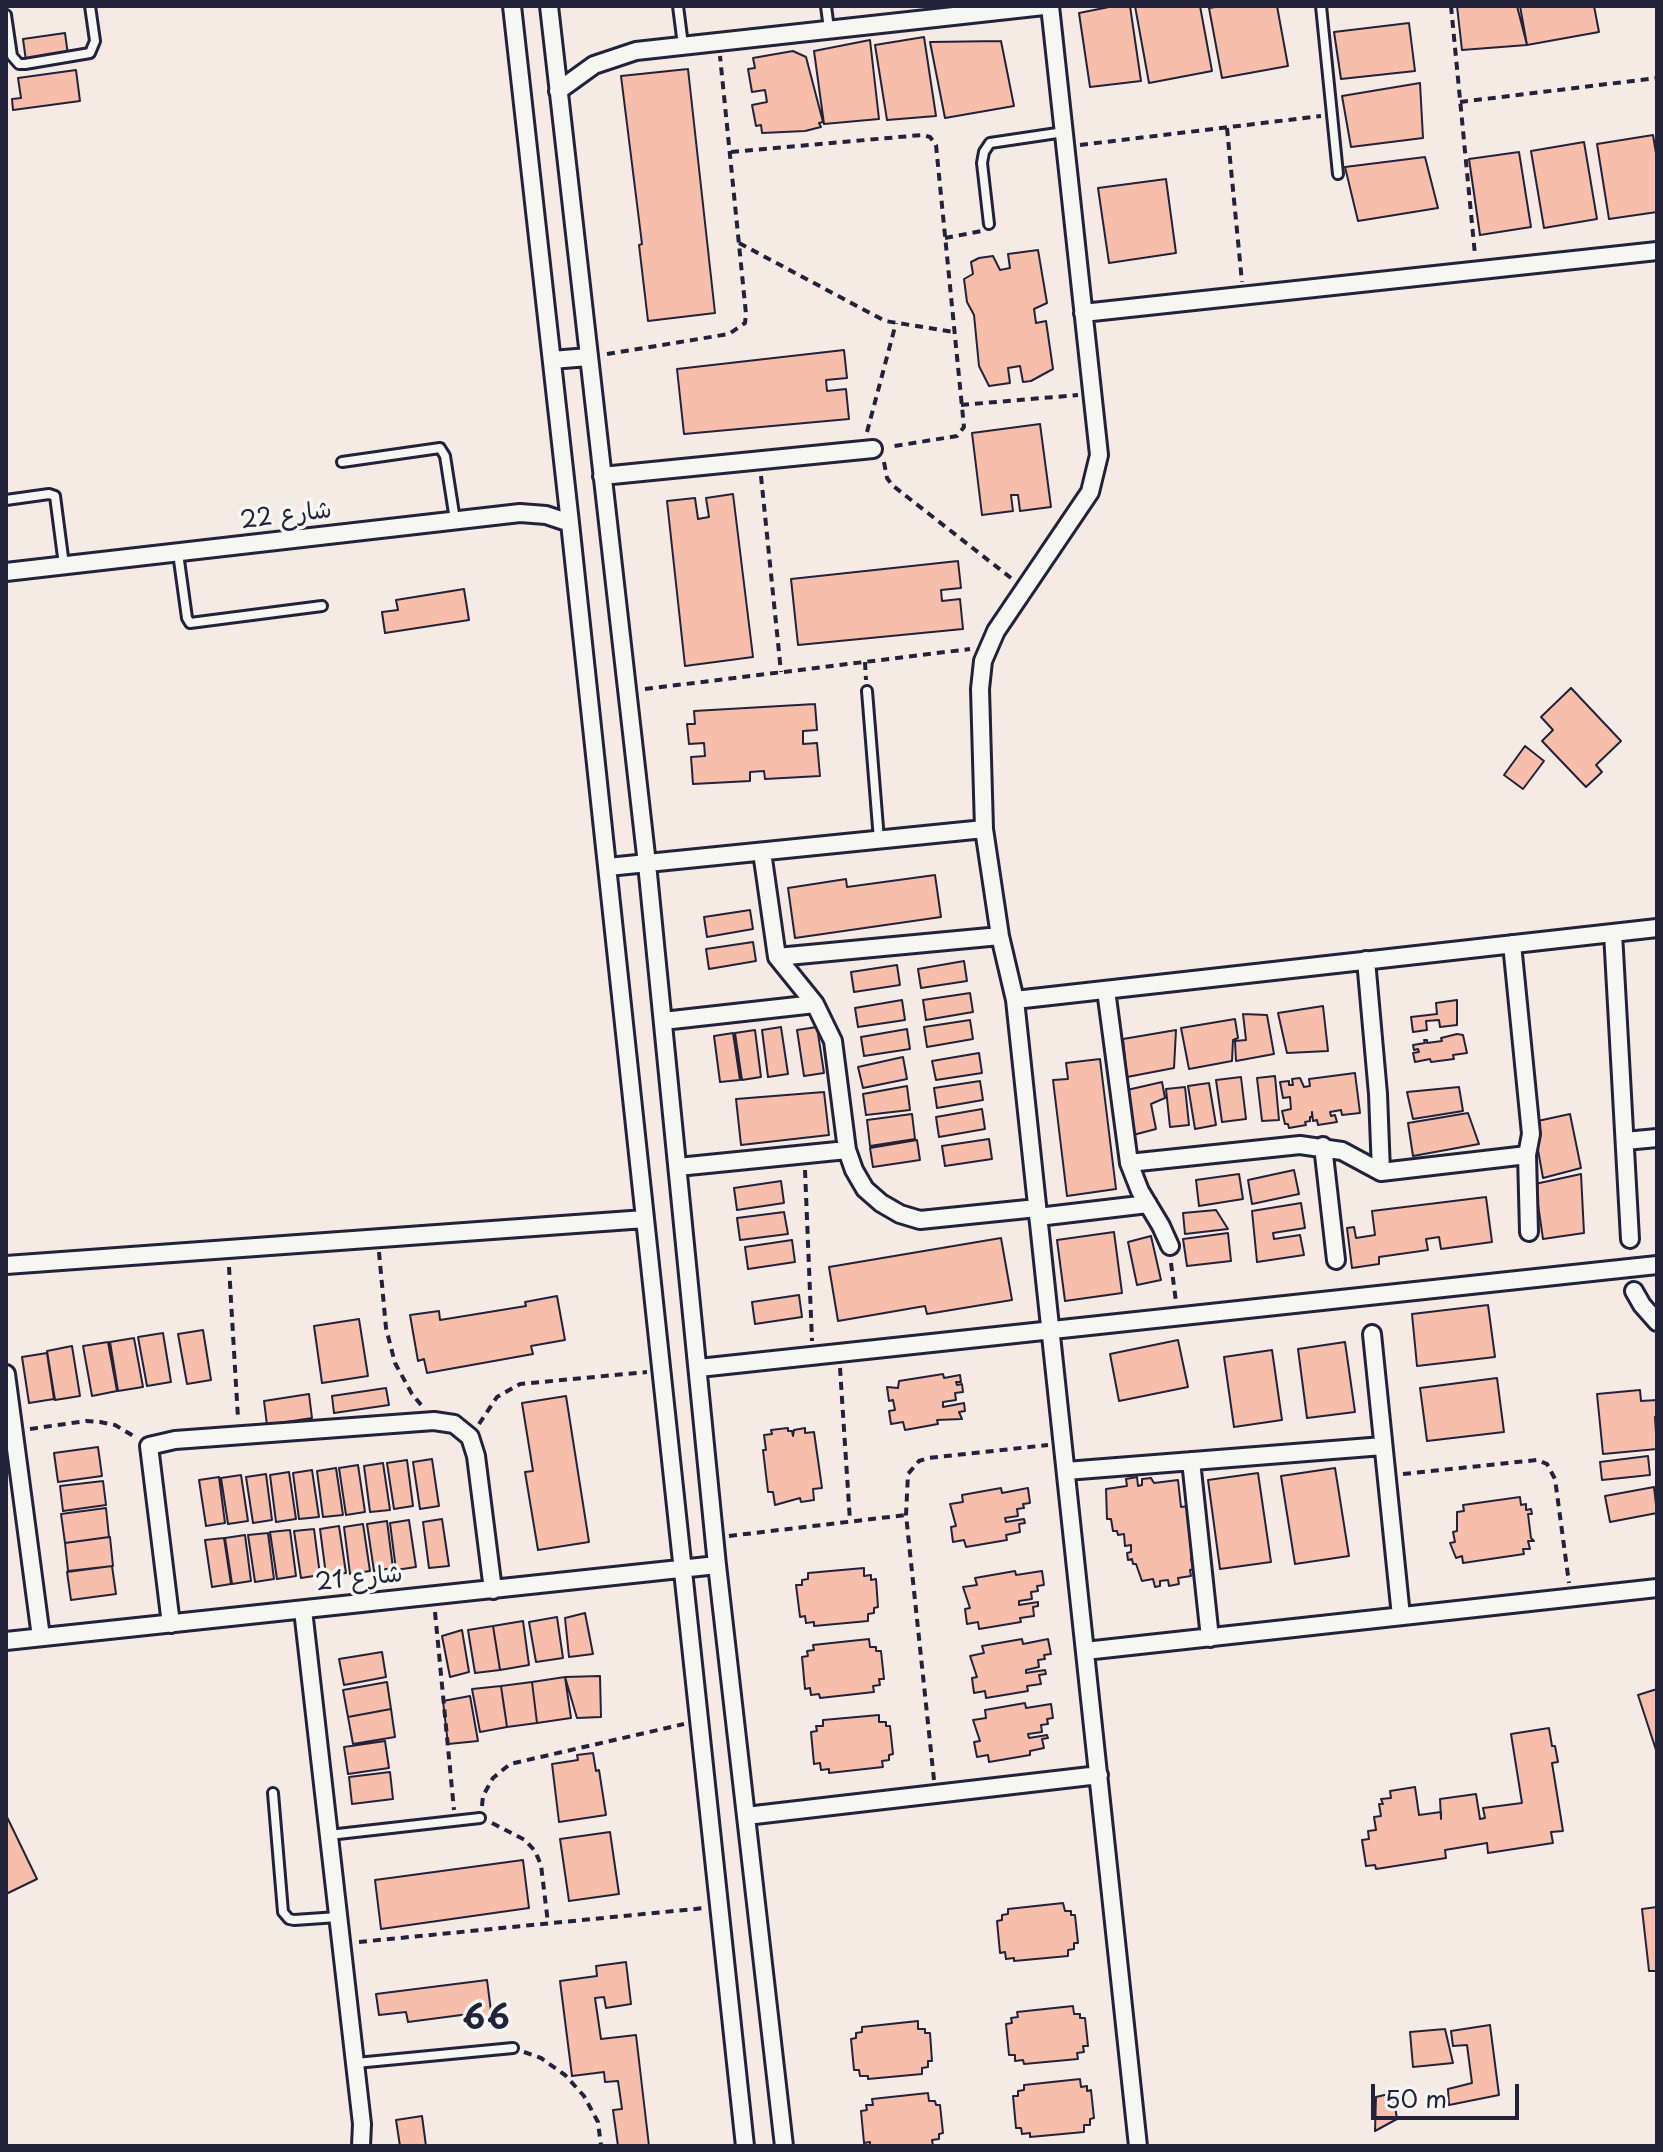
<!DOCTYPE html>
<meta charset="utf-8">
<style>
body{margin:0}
#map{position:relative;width:1663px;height:2152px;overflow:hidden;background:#f6ebe4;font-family:"Playpen Sans",sans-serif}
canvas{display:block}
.frame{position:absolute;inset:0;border:8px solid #22223b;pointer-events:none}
.scale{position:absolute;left:1371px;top:2084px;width:148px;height:36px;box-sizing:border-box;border:4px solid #22223b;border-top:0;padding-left:10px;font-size:24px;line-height:28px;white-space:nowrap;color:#22223b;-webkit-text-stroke:6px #f6f6f2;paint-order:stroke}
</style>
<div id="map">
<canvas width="1663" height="2152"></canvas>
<div class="frame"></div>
<div class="scale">50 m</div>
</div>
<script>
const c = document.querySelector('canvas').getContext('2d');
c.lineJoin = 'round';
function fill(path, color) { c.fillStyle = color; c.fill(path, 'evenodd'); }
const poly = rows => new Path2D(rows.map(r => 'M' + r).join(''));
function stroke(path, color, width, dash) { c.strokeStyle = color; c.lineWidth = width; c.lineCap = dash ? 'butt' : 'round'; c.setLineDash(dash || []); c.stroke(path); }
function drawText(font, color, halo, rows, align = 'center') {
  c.font = font + ' "Playpen Sans","Playpen Sans Arabic",sans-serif'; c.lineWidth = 7; c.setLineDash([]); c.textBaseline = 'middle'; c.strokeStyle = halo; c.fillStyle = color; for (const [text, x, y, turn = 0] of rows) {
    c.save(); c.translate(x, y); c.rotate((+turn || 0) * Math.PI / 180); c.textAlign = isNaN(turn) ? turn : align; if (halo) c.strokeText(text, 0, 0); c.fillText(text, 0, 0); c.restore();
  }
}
const building = poly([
 [1114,6,1130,6,1141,81,1090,87,1079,13,1114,6],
 [1135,6,1200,6,1212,71,1149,83,1135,6],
 [1221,6,1277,6,1288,66,1222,78,1209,8,1221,6],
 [1457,6,1517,6,1527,45,1462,50,1457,6],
 [1520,6,1594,6,1599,32,1527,45,1520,6],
 [1409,23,1415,71,1341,79,1334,32,1409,23],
 [65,33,68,55,26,61,23,39,65,33],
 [924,37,936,116,887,120,875,45,924,37],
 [870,40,879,119,824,124,814,51,870,40],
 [1001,41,1014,106,945,118,930,42,1001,41],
 [793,51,806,57,823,122,819,123,821,127,805,131,762,133,761,125,756,126,752,105,767,102,765,90,752,92,748,69,755,68,753,58,793,51],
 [688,69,715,313,648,321,639,245,642,244,621,76,688,69],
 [76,70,80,101,13,110,12,99,21,98,18,78,76,70],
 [1420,83,1423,138,1351,147,1342,96,1420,83],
 [1653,135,1657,159,1657,212,1609,219,1597,144,1653,135],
 [1584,142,1597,219,1544,228,1531,151,1584,142],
 [1519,152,1531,227,1480,235,1469,159,1519,152],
 [1425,157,1438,208,1358,221,1345,167,1425,157],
 [1166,179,1176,253,1109,263,1098,188,1166,179],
 [1038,250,1047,303,1034,309,1036,323,1046,321,1053,369,1031,381,1023,382,1020,366,1008,368,1010,383,989,386,979,366,974,315,967,302,964,279,973,274,971,262,979,258,993,256,1000,270,1010,268,1008,254,1038,250],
 [844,350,847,378,826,380,827,391,846,389,849,419,684,434,677,369,844,350],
 [1040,424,1051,507,1020,511,1018,495,1011,495,1013,511,982,515,972,433,1040,424],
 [733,494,753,657,685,666,667,501,695,498,698,519,709,517,706,498,733,494],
 [958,561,961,588,941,590,942,601,960,599,963,629,798,645,791,579,958,561],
 [464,589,469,620,385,633,382,612,398,610,396,600,464,589],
 [1571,688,1621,741,1596,765,1602,772,1586,787,1542,741,1553,730,1541,717,1571,688],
 [815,704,817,730,803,731,803,744,817,743,820,776,765,779,764,771,750,772,750,781,693,784,691,757,705,756,704,743,689,744,687,724,695,724,694,711,815,704],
 [1525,746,1544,761,1523,789,1504,775,1525,746],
 [935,875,941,917,795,938,788,888,846,879,847,887,935,875],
 [750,910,753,929,707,937,704,917,750,910],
 [753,942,756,961,709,969,706,949,753,942],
 [964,961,967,981,921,988,918,969,964,961],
 [897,965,900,985,854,992,851,972,897,965],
 [970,993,973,1012,926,1020,923,1000,970,993],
 [902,1000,905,1020,858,1027,855,1008,902,1000],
 [1457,1000,1457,1025,1440,1027,1439,1020,1426,1021,1427,1030,1413,1032,1411,1017,1437,1014,1436,1003,1457,1000],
 [1323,1006,1328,1051,1287,1053,1278,1013,1323,1006],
 [1243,1014,1267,1015,1274,1054,1236,1061,1235,1041,1246,1040,1243,1014],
 [1235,1019,1238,1038,1233,1040,1232,1061,1189,1069,1181,1028,1235,1019],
 [970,1020,973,1039,927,1047,924,1027,970,1020],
 [781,1027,788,1074,768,1077,762,1030,781,1027],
 [817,1027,824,1073,804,1076,797,1030,817,1027],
 [907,1029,910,1049,864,1056,861,1037,907,1029],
 [755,1030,761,1077,742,1080,735,1033,755,1030],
 [1176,1030,1174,1068,1127,1077,1123,1039,1176,1030],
 [733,1033,740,1080,720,1082,714,1036,733,1033],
 [1457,1034,1463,1035,1467,1053,1453,1055,1454,1059,1431,1062,1430,1059,1415,1062,1413,1053,1419,1052,1418,1049,1414,1050,1413,1045,1425,1043,1424,1040,1427,1040,1427,1043,1442,1041,1441,1038,1457,1034],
 [979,1053,982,1073,936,1080,932,1061,979,1053],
 [903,1057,907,1079,863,1088,858,1067,903,1057],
 [1100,1059,1116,1189,1067,1196,1053,1080,1068,1079,1066,1063,1100,1059],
 [1355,1073,1360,1113,1342,1115,1341,1110,1330,1112,1331,1116,1335,1115,1337,1122,1318,1125,1317,1120,1313,1121,1312,1112,1312,1117,1310,1117,1310,1121,1305,1122,1306,1125,1289,1128,1288,1124,1285,1124,1282,1111,1291,1109,1290,1097,1283,1098,1280,1082,1289,1081,1289,1085,1293,1085,1292,1079,1300,1078,1304,1087,1310,1086,1309,1079,1355,1073],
 [1275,1076,1279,1120,1262,1121,1257,1078,1275,1076],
 [1241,1077,1246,1119,1222,1122,1216,1080,1241,1077],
 [980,1081,983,1100,937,1108,934,1088,980,1081],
 [1162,1082,1165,1098,1151,1104,1156,1129,1133,1135,1127,1090,1162,1082],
 [1209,1083,1216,1125,1195,1129,1188,1086,1209,1083],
 [907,1086,910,1110,866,1115,863,1094,907,1086],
 [1185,1087,1189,1125,1170,1127,1166,1089,1185,1087],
 [1459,1087,1463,1111,1413,1119,1407,1092,1459,1087],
 [824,1092,829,1135,741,1145,736,1099,824,1092],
 [982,1109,985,1129,939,1137,936,1117,982,1109],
 [1468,1113,1479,1144,1413,1156,1408,1123,1468,1113],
 [912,1114,915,1139,870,1146,867,1120,912,1114],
 [1570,1114,1581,1168,1543,1178,1533,1122,1570,1114],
 [989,1139,992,1159,945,1166,942,1146,989,1139],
 [917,1140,920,1160,873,1167,870,1148,917,1140],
 [1294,1170,1299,1194,1252,1204,1248,1180,1294,1170],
 [1239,1174,1243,1199,1199,1206,1196,1180,1239,1174],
 [1581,1174,1584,1233,1543,1239,1535,1184,1581,1174],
 [781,1181,784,1203,737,1210,734,1188,781,1181],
 [1486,1197,1492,1242,1441,1249,1439,1237,1426,1239,1428,1250,1379,1257,1379,1264,1352,1268,1347,1228,1354,1227,1356,1238,1375,1235,1372,1211,1486,1197],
 [1301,1203,1305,1228,1273,1233,1274,1239,1300,1235,1304,1255,1257,1262,1252,1211,1301,1203],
 [1216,1210,1228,1229,1185,1234,1183,1213,1216,1210],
 [784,1212,788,1234,740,1240,737,1218,784,1212],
 [1114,1232,1122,1293,1065,1301,1057,1240,1114,1232],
 [1228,1233,1231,1261,1187,1266,1183,1239,1228,1233],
 [1151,1236,1161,1280,1137,1285,1128,1242,1151,1236],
 [1001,1238,1012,1300,927,1314,925,1306,838,1321,829,1267,1001,1238],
 [792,1240,795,1262,748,1269,745,1247,792,1240],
 [799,1295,802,1317,755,1324,752,1302,799,1295],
 [557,1296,565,1340,531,1346,533,1354,427,1373,424,1359,418,1361,410,1315,439,1311,440,1320,526,1306,525,1302,557,1296],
 [1488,1305,1495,1357,1417,1366,1412,1314,1488,1305],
 [359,1319,368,1376,322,1383,314,1326,359,1319],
 [203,1330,211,1380,187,1384,178,1334,203,1330],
 [163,1333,171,1382,147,1386,138,1337,163,1333],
 [134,1338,143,1387,118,1391,110,1342,134,1338],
 [1178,1340,1188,1387,1119,1401,1110,1354,1178,1340],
 [108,1342,117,1391,92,1396,83,1346,108,1342],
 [1345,1342,1355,1412,1307,1418,1298,1349,1345,1342],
 [72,1346,80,1396,55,1400,47,1351,72,1346],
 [1272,1350,1282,1420,1234,1427,1224,1357,1272,1350],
 [47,1353,54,1399,29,1403,22,1357,47,1353],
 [943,1374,944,1378,960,1375,961,1382,956,1382,957,1385,962,1384,963,1392,955,1393,956,1400,943,1402,943,1407,964,1403,965,1411,959,1412,962,1419,937,1420,938,1424,905,1430,903,1422,891,1424,889,1411,895,1410,893,1400,889,1401,887,1387,898,1388,899,1381,943,1374],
 [1497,1378,1504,1432,1427,1441,1420,1388,1497,1378],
 [386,1388,389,1405,334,1413,332,1396,386,1388],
 [1640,1390,1641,1401,1657,1400,1657,1417,1655,1417,1657,1449,1603,1454,1597,1394,1640,1390],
 [309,1394,312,1418,267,1425,264,1401,309,1394],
 [566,1396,589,1542,538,1550,525,1472,533,1471,522,1403,566,1396],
 [788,1428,788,1431,792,1431,793,1436,794,1430,805,1428,805,1433,814,1432,822,1488,813,1489,814,1500,801,1502,800,1498,775,1505,773,1492,768,1492,763,1450,766,1450,764,1435,772,1434,771,1430,788,1428],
 [98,1447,102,1476,58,1482,54,1453,98,1447],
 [1648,1456,1650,1475,1602,1480,1600,1462,1648,1456],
 [432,1459,439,1506,420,1509,413,1462,432,1459],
 [407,1460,413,1506,394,1509,387,1463,407,1460],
 [383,1463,390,1510,370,1512,364,1466,383,1463],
 [358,1465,365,1512,346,1515,339,1468,358,1465],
 [336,1468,343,1515,323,1517,317,1471,336,1468],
 [1335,1468,1349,1556,1295,1564,1281,1476,1335,1468],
 [312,1470,319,1517,299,1519,293,1473,312,1470],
 [289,1472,296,1519,276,1522,270,1475,289,1472],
 [1258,1473,1271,1562,1220,1569,1208,1480,1258,1473],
 [266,1474,272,1520,253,1523,246,1477,266,1474],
 [241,1475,248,1521,228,1524,221,1478,241,1475],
 [219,1477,225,1523,206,1526,199,1480,219,1477],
 [1137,1477,1138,1486,1142,1485,1142,1479,1151,1478,1154,1483,1178,1480,1181,1507,1189,1506,1196,1539,1191,1539,1191,1542,1196,1541,1195,1557,1191,1558,1193,1569,1190,1570,1191,1576,1178,1578,1179,1584,1169,1586,1168,1580,1160,1581,1160,1586,1155,1587,1153,1579,1142,1581,1136,1564,1133,1564,1132,1559,1128,1560,1127,1553,1131,1552,1131,1545,1125,1546,1124,1534,1118,1535,1117,1531,1113,1531,1111,1519,1107,1519,1106,1489,1127,1486,1126,1479,1137,1477],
 [103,1481,106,1505,63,1511,60,1486,103,1481],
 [1654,1487,1657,1513,1610,1522,1605,1496,1654,1487],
 [1001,1488,1002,1493,1028,1488,1030,1503,1023,1504,1024,1508,1017,1509,1018,1516,1005,1518,1006,1522,1024,1519,1025,1523,1019,1524,1020,1532,1006,1535,1007,1540,966,1547,964,1540,953,1542,951,1527,956,1526,950,1504,963,1502,962,1495,1001,1488],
 [1520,1497,1521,1505,1526,1504,1526,1510,1531,1509,1532,1514,1528,1514,1531,1538,1534,1541,1528,1541,1530,1549,1523,1549,1524,1554,1463,1563,1462,1556,1456,1558,1450,1543,1455,1542,1453,1532,1457,1531,1457,1512,1464,1511,1463,1505,1520,1497],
 [106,1508,109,1537,65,1543,61,1514,106,1508],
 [442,1519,449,1566,429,1568,423,1522,442,1519],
 [409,1520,416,1567,396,1570,390,1523,409,1520],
 [387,1521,393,1568,374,1571,367,1524,387,1521],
 [363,1524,370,1571,350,1574,344,1527,363,1524],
 [339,1526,346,1573,326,1575,320,1529,339,1526],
 [314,1529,320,1575,301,1578,294,1531,314,1529],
 [290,1530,296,1576,277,1579,270,1532,290,1530],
 [268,1533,274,1579,255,1582,248,1535,268,1533],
 [245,1535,251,1581,232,1584,225,1538,245,1535],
 [110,1537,113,1566,68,1571,65,1543,110,1537],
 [224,1538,231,1584,212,1587,205,1540,224,1538],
 [112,1566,116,1594,71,1600,67,1572,112,1566],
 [864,1568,864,1576,871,1575,871,1580,876,1579,878,1607,874,1608,874,1613,868,1614,868,1621,814,1626,814,1622,806,1623,805,1616,800,1617,796,1585,802,1585,802,1580,808,1579,808,1573,864,1568],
 [1015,1571,1016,1575,1042,1571,1044,1585,1037,1586,1038,1591,1031,1592,1032,1599,1019,1601,1019,1605,1038,1602,1038,1606,1033,1607,1034,1616,1020,1618,1021,1622,979,1629,978,1622,967,1624,965,1609,970,1608,963,1587,977,1585,975,1578,1015,1571],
 [585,1613,593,1654,569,1657,565,1618,585,1613],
 [557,1617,563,1658,536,1662,529,1622,557,1617],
 [523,1621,529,1665,500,1670,493,1626,523,1621],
 [493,1626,500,1670,475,1673,468,1630,493,1626],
 [462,1630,469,1672,450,1677,442,1636,462,1630],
 [869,1639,870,1647,876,1647,876,1651,881,1651,884,1679,879,1679,880,1685,873,1686,874,1692,820,1698,819,1694,811,1695,810,1688,805,1689,802,1657,808,1656,807,1651,814,1650,813,1645,869,1639],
 [1022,1639,1023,1644,1048,1639,1051,1654,1044,1655,1045,1659,1038,1660,1039,1667,1026,1670,1026,1673,1045,1670,1046,1674,1039,1675,1041,1684,1027,1686,1028,1691,986,1698,985,1691,974,1693,972,1678,977,1677,970,1656,984,1653,982,1646,1022,1639],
 [382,1652,386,1677,344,1685,339,1659,382,1652],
 [600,1676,601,1717,577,1718,565,1677,600,1676],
 [565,1677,571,1718,537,1723,532,1682,565,1677],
 [387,1682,391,1709,348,1717,343,1690,387,1682],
 [532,1682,537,1723,507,1727,501,1686,532,1682],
 [501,1686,507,1727,480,1732,472,1689,501,1686],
 [1657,1689,1657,1753,1638,1695,1657,1689],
 [470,1696,478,1741,448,1744,443,1701,470,1696],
 [1025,1703,1026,1708,1051,1704,1053,1718,1047,1719,1048,1724,1041,1725,1042,1732,1028,1734,1029,1738,1047,1735,1048,1738,1042,1739,1044,1748,1030,1751,1030,1755,989,1762,988,1755,977,1757,974,1742,980,1741,973,1720,986,1718,985,1710,1025,1703],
 [391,1709,395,1737,353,1744,348,1717,391,1709],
 [879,1715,879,1722,886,1722,886,1726,890,1726,893,1754,889,1755,889,1760,882,1761,883,1767,829,1773,829,1769,821,1770,820,1763,814,1764,811,1732,817,1731,816,1726,823,1726,823,1720,879,1715],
 [1549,1728,1552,1746,1555,1746,1558,1762,1552,1763,1563,1831,1551,1832,1553,1843,1488,1853,1487,1843,1445,1850,1446,1858,1376,1869,1375,1865,1366,1866,1362,1840,1369,1839,1368,1831,1376,1830,1374,1817,1381,1816,1379,1804,1383,1804,1381,1799,1391,1798,1390,1791,1415,1787,1419,1815,1441,1812,1441,1819,1440,1799,1476,1794,1480,1819,1485,1818,1483,1808,1522,1803,1511,1734,1549,1728],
 [385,1741,389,1768,348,1774,344,1747,385,1741],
 [593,1753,596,1771,599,1770,606,1815,559,1822,552,1764,578,1760,577,1755,593,1753],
 [390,1772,393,1799,352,1804,349,1777,390,1772],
 [6,1815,37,1879,6,1894,6,1815],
 [610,1832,619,1894,569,1901,560,1839,610,1832],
 [523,1860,529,1908,381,1929,375,1880,523,1860],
 [1063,1903,1065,1911,1071,1911,1071,1915,1075,1915,1078,1943,1074,1943,1074,1949,1068,1950,1068,1956,1014,1961,1014,1958,1006,1959,1005,1952,1000,1953,997,1921,1002,1920,1002,1915,1008,1914,1008,1909,1063,1903],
 [1657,1907,1657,1971,1649,1971,1642,1909,1657,1907],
 [626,1962,631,2004,606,2008,604,1997,595,1998,601,2039,636,2035,649,2146,618,2146,613,2110,622,2109,618,2081,605,2082,604,2072,572,2076,560,1981,597,1976,596,1966,626,1962],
 [487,1980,492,2019,470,2022,469,2014,408,2022,406,2012,379,2015,376,1994,487,1980],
 [1073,2006,1074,2014,1080,2014,1080,2018,1085,2018,1088,2046,1083,2046,1084,2052,1077,2053,1078,2059,1024,2064,1023,2060,1015,2061,1015,2055,1009,2055,1006,2024,1012,2023,1011,2018,1018,2017,1017,2012,1073,2006],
 [918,2021,918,2029,925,2029,925,2033,930,2033,932,2061,928,2061,928,2067,922,2068,922,2074,868,2079,868,2076,860,2076,859,2070,854,2070,851,2039,856,2038,856,2033,862,2032,862,2027,918,2021],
 [1490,2025,1499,2095,1449,2105,1448,2089,1472,2083,1467,2045,1453,2046,1451,2031,1490,2025],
 [1445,2029,1453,2063,1413,2067,1410,2032,1445,2029],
 [1080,2079,1081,2087,1087,2086,1087,2091,1091,2090,1094,2118,1090,2119,1090,2125,1084,2125,1084,2132,1030,2137,1030,2133,1022,2134,1021,2128,1016,2128,1013,2096,1018,2096,1018,2091,1024,2090,1024,2085,1080,2079],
 [928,2093,929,2101,935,2101,936,2105,940,2105,943,2133,939,2134,939,2139,932,2140,933,2146,870,2146,870,2142,864,2143,861,2111,867,2110,866,2105,873,2105,872,2099,928,2093],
 [1393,2093,1397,2119,1375,2131,1376,2097,1393,2093],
 [422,2116,426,2146,400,2146,396,2120,422,2116]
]);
fill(building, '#f6beab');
stroke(building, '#22223b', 2);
const service = poly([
 [678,6,683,45],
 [826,6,829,29],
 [1321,6,1338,174],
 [6,15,12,56,19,64,25,64,90,53,95,41,90,6],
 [989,224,982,163,984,152,990,143,1064,132],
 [342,462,440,448,445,456,455,520],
 [6,500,49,494,55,496,64,565],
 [178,553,187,618,190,623,322,606],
 [867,691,879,840],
 [273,1793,283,1912,289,1919,294,1920,338,1917],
 [329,1835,480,1818],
 [356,2063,513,2048]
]);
const minor = poly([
 [512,6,570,523,745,2146],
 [549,6,647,864,717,1565,784,2146],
 [1050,6,1099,455,1090,492,996,631,983,661,980,689,984,829,1000,936,1015,1000,1138,2146],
 [558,91,594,65,636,51,1044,6],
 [1083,313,1657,251],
 [552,360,588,357],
 [602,476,873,449],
 [6,572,520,513,546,515,570,523],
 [762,852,777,957,815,1004,833,1041,847,1150,854,1170,865,1189,881,1203,900,1214,920,1220,1037,1208],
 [608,867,984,829],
 [1613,933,1630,1239],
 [1512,944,1531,1134,1527,1155,1529,1232],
 [777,957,1000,936],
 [1366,960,1378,1094,1381,1172],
 [1106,990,1129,1163,1140,1191,1161,1226,1170,1246],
 [1015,1000,1657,928],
 [663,1021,815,1004],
 [1625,1141,1657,1138],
 [1323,1146,1336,1260],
 [1129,1163,1300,1145,1342,1151,1381,1172,1527,1155],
 [678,1167,847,1150],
 [1038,1217,1148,1204],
 [6,1265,645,1219],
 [1634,1291,1642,1305,1657,1322],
 [1372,1334,1401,1616],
 [699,1368,1657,1265],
 [6,1374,41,1637],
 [1191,1461,1210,1638],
 [1066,1471,1383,1446],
 [303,1610,362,2124,361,2146],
 [171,1624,149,1446,175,1440,434,1421,454,1424,470,1437,476,1456,493,1590],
 [6,1641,717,1565],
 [1085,1651,1657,1588],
 [746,1816,1099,1775]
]);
stroke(service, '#22223b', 14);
stroke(minor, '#22223b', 22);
stroke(poly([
 [1451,6,1475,255],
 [1460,102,1657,78],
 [1227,128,1242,282],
 [1080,145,1321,116],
 [731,152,922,135,930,137,936,145,964,427,957,436,889,447],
 [945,238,982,231],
 [739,243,885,321,954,332],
 [607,354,729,334,745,323,746,314,720,56],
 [961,405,1078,395],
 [867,432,896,323],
 [884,462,887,478,892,485,1011,578],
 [761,476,781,672],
 [865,662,866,680],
 [645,689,970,649],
 [805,1170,812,1341],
 [379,1252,386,1328,395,1363,412,1394,422,1406],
 [1171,1263,1176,1302],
 [229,1267,238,1418],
 [840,1368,850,1521],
 [479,1424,497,1397,520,1384,647,1372],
 [30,1429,86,1421,100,1422,115,1425,137,1438],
 [1403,1474,1537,1460,1547,1464,1555,1479,1569,1583],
 [729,1536,906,1515],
 [435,1612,454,1810],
 [934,1780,906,1515,908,1474,919,1461,928,1458,1048,1445],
 [482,1806,483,1796,493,1778,510,1764,684,1724],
 [492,1823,525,1840,535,1851,541,1865,548,1923],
 [359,1942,705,1908],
 [524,2052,541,2058,565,2075,584,2096,598,2122,601,2146]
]), '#22223b', 4, [8, 6]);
stroke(service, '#f6f6f2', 8);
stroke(minor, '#f6f6f2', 16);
drawText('24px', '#22223b', '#f6f6f2', [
 ["شارع 22",286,516,-7],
 ["شارع 21",359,1579,-6]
]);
c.letterSpacing = '2px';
drawText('bold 32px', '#22223b', '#f6f6f2', [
 ["66",487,2020]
]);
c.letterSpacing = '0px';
</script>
